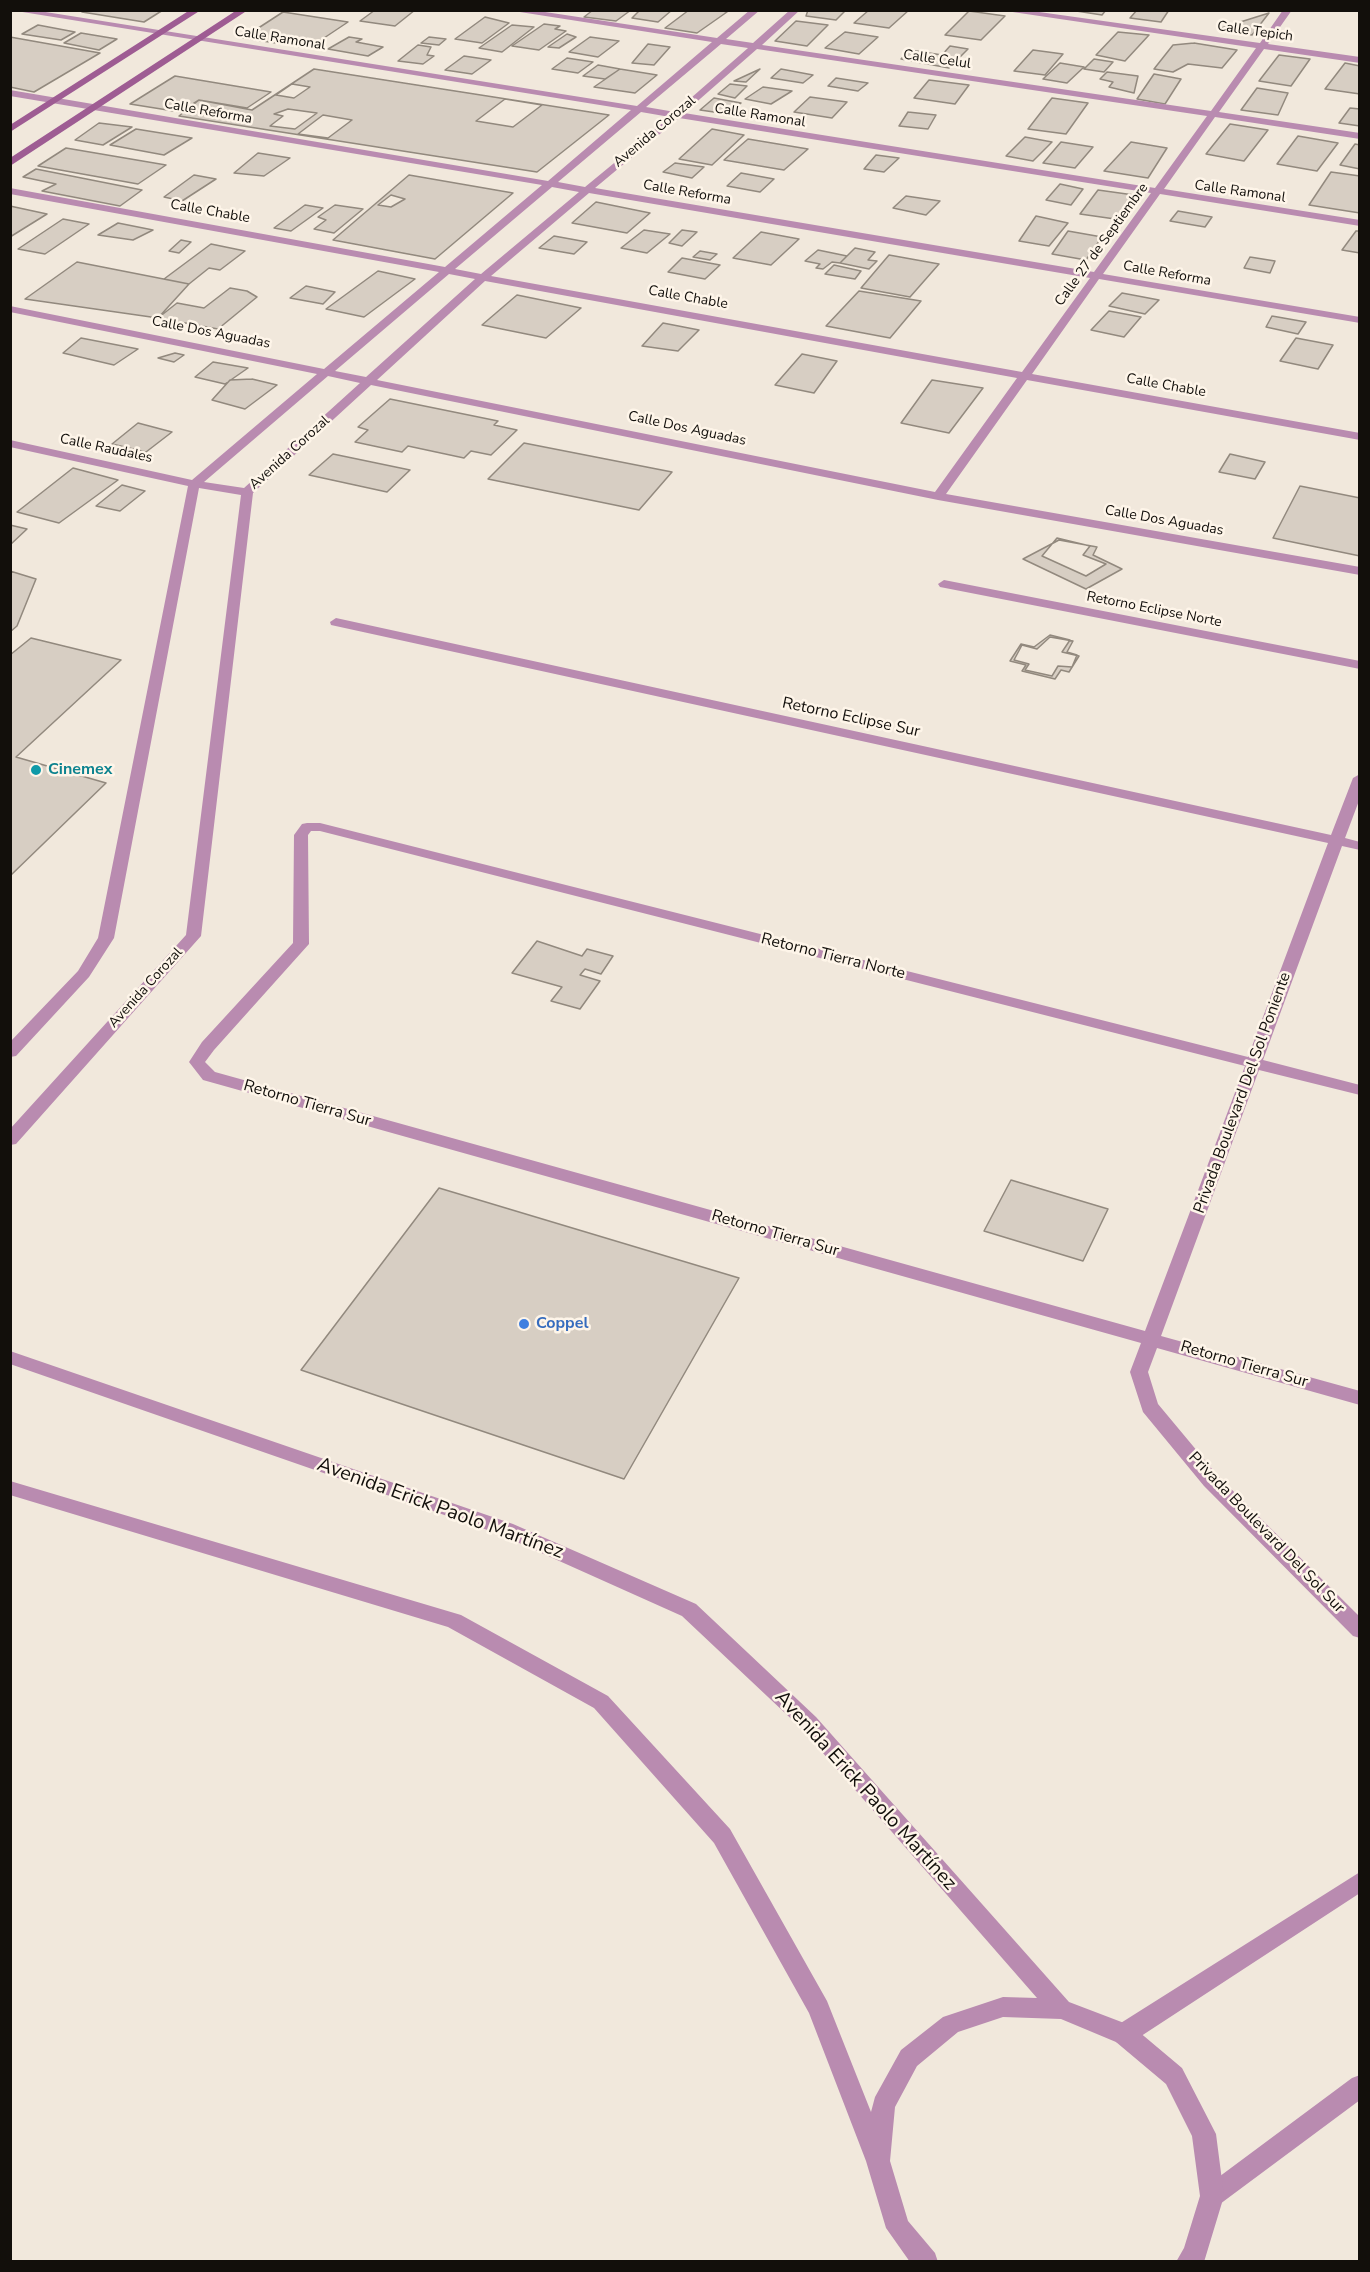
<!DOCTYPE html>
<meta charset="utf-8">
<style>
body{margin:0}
#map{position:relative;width:1370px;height:2272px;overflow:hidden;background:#f1e8dc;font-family:"Nunito Sans",sans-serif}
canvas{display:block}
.frame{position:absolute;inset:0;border:12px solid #120f0b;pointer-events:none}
</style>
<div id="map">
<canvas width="1370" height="2272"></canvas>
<div class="frame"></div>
</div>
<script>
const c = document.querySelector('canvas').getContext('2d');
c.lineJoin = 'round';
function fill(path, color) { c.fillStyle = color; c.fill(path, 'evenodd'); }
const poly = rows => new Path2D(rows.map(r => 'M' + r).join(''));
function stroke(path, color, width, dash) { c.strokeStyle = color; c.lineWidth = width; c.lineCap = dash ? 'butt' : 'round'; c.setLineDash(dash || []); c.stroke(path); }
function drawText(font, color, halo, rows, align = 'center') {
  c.font = font + ' "Nunito Sans",sans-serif'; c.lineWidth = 5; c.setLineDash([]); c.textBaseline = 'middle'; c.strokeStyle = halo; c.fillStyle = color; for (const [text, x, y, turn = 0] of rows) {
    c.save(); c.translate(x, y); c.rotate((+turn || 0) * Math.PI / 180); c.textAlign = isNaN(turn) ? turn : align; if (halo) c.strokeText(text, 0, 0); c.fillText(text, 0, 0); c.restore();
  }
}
const building = poly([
 [84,10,163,10,144,22,82,12,84,10],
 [375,10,415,10,395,26,360,21,375,10],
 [593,10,631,10,616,21,584,17,593,10],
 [640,10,672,10,658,22,632,18,640,10],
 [689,10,718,10,727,12,697,33,665,28,689,10],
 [808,10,846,10,836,20,806,16,808,10],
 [869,10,909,10,889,28,854,23,869,10],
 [1070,10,1106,10,1102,15,1070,10],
 [1137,10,1169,10,1161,22,1130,18,1137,10],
 [969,11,1005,16,981,40,945,35,969,11],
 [283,12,348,22,309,48,243,38,283,12],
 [1269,13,1252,35,1218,29,1269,13],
 [485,17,509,23,482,43,455,39,485,17],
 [796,21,828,25,807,46,775,41,796,21],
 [544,24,560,26,555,29,566,31,539,50,512,46,544,24],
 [38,25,75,32,61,40,22,34,38,25],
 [512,25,534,27,502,52,479,48,512,25],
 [845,32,878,37,859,54,825,48,845,32],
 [1118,32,1149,35,1125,61,1096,55,1118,32],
 [81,33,117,39,99,50,64,43,81,33],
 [567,34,576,37,559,48,548,47,567,34],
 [10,37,100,53,34,92,10,87,10,37],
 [349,37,362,39,356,42,383,47,368,56,328,49,349,37],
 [429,37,446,39,439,45,421,43,429,37],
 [590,37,619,41,598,57,569,52,590,37],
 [1194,43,1237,50,1222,68,1188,64,1173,72,1154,69,1173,45,1194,43],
 [648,44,670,47,654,65,632,63,648,44],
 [418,45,431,47,427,55,434,56,423,64,398,61,418,45],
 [950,46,968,49,949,68,901,59,910,50,942,55,950,46],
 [1033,50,1063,54,1045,75,1014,71,1033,50],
 [1279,55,1310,59,1291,86,1259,81,1279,55],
 [464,56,491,60,472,74,445,70,464,56],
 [567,58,593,62,578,73,552,69,567,58],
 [1094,59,1113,62,1104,72,1084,69,1094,59],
 [1060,63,1084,67,1067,83,1043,79,1060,63],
 [1345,63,1360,66,1360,94,1325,89,1345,63],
 [598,65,620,69,605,79,583,76,598,65],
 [314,69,609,115,537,172,179,116,199,100,252,110,314,69],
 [620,69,657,75,635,93,594,87,620,69],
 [760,69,746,82,734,81,760,69],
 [781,69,813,75,803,83,771,78,781,69],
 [1107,72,1138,76,1134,93,1109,87,1113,82,1100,79,1107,72],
 [1154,74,1181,79,1165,104,1137,99,1154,74],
 [175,76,271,92,247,108,199,100,180,112,130,104,175,76],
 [836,78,868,83,858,91,828,86,836,78],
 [929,80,969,85,955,104,914,98,929,80],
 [292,84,310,87,294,98,276,95,292,84],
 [730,84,747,86,735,98,718,94,730,84],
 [763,87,792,91,771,104,745,99,763,87],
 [1257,88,1288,93,1278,115,1241,110,1257,88],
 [810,97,847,102,832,118,794,112,810,97],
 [714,98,741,103,728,114,700,110,714,98],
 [1052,98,1088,103,1066,134,1028,129,1052,98],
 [505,99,542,105,513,127,476,121,505,99],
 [1350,108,1360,109,1360,126,1339,123,1350,108],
 [288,109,317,113,295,129,270,126,283,116,274,114,288,109],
 [908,112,936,115,928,129,899,126,908,112],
 [323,115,352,120,328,138,298,134,323,115],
 [99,123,132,127,103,145,75,140,99,123],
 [1230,124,1268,130,1244,161,1206,154,1230,124],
 [136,129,192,138,164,155,110,145,136,129],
 [712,129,744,135,712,165,679,159,712,129],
 [1298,136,1338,143,1317,171,1277,164,1298,136],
 [1025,137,1052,142,1033,161,1006,156,1025,137],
 [748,139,808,149,784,170,724,160,748,139],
 [1061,142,1093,147,1075,168,1043,163,1061,142],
 [1131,142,1167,148,1148,178,1104,171,1131,142],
 [1355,144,1360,145,1360,169,1340,165,1355,144],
 [66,148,166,165,138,184,38,166,66,148],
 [258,153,290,158,264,176,234,173,258,153],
 [876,155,899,158,884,172,864,169,876,155],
 [675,163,704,167,692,178,663,172,675,163],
 [36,169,142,190,120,206,42,191,56,184,23,177,36,169],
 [1331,172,1360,176,1360,213,1309,205,1331,172],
 [741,173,774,179,760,192,727,186,741,173],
 [194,175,216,179,182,201,164,197,194,175],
 [409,175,513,193,435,259,333,240,409,175],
 [1060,184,1083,189,1071,205,1046,200,1060,184],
 [1098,190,1134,195,1115,219,1080,214,1098,190],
 [391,195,405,199,391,207,378,205,391,195],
 [906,196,940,201,926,215,893,208,906,196],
 [596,202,650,213,627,233,572,223,596,202],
 [305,205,323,208,291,231,274,228,305,205],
 [335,205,363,209,334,233,314,229,326,220,318,217,335,205],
 [10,206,47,214,10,237,10,206],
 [1178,211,1212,217,1205,227,1170,221,1178,211],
 [1036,216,1068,223,1049,246,1019,241,1036,216],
 [63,219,89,224,45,254,18,249,63,219],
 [118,223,153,230,133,240,98,235,118,223],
 [644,230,670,234,647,253,621,248,644,230],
 [682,230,697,232,682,246,669,243,682,230],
 [1068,231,1102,237,1086,260,1052,254,1068,231],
 [1356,231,1360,231,1360,253,1342,250,1356,231],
 [761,232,799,239,771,265,733,258,761,232],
 [554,236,587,242,574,254,539,248,554,236],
 [181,240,191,242,179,253,169,251,181,240],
 [211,244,245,251,220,270,209,268,189,284,164,279,211,244],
 [855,248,875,252,868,260,877,261,869,269,840,263,855,248],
 [818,250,847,256,840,263,832,262,823,269,816,268,820,264,805,261,818,250],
 [700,251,717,254,710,260,693,257,700,251],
 [889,255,939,264,910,297,861,288,889,255],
 [1250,257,1275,261,1270,273,1244,268,1250,257],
 [682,258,720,265,705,279,668,272,682,258],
 [77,262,189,284,158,318,25,299,77,262],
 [834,265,861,271,855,279,825,274,834,265],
 [378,271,415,279,364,317,326,309,378,271],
 [306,286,335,292,323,304,290,298,306,286],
 [230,288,247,291,257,297,218,329,158,318,177,303,204,308,230,288],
 [859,291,921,301,890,338,826,326,859,291],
 [1122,293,1159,300,1145,314,1109,306,1122,293],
 [517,295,581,308,546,338,482,325,517,295],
 [1109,311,1141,317,1124,337,1091,330,1109,311],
 [1272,316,1306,322,1298,334,1266,327,1272,316],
 [663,323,699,330,678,351,642,346,663,323],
 [81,338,138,349,114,365,63,353,81,338],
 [1296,338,1333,345,1318,369,1280,361,1296,338],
 [175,353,184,355,174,362,158,358,175,353],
 [802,354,837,361,814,393,775,385,802,354],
 [213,362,248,368,225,384,195,377,213,362],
 [252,379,277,385,245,409,212,400,230,380,252,379],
 [932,380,983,388,949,433,901,423,932,380],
 [390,399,498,421,494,425,517,430,491,455,471,451,464,458,408,446,402,452,355,442,368,430,358,427,390,399],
 [138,423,172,432,146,452,112,444,138,423],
 [524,443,672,472,639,510,488,479,524,443],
 [333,454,410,470,387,492,309,475,333,454],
 [1230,454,1265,462,1255,479,1219,472,1230,454],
 [73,468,118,480,59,523,17,512,73,468],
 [122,485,145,491,120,511,96,506,122,485],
 [1300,486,1360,498,1360,556,1273,538,1300,486],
 [10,525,27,529,10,545,10,525],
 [1057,538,1090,546,1083,555,1106,564,1086,576,1042,556,1057,538],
 [1059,540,1097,547,1093,555,1122,569,1086,589,1023,559,1059,540],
 [10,571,36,579,17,626,10,632,10,571],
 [1050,635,1070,640,1062,652,1079,656,1069,672,1061,670,1055,679,1022,671,1026,665,1010,661,1021,644,1034,647,1050,635],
 [1050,637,1073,641,1067,652,1077,655,1072,667,1058,666,1052,676,1025,670,1029,664,1014,660,1022,645,1037,649,1050,637],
 [31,638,121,660,16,757,106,783,10,876,10,655,31,638],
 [537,941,582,956,587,949,613,956,601,974,585,969,580,975,600,981,580,1009,551,1001,562,987,512,973,537,941],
 [1011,1180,1108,1209,1083,1261,984,1231,1011,1180],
 [439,1188,739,1278,624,1479,301,1370,439,1188]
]);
fill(building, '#d7cec3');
stroke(building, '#92897e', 1.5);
fill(poly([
 [10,10,33,10,637,106,712,42,507,10,532,10,717,38,750,10,760,10,726,39,753,43,790,10,800,10,762,45,1211,111,1256,48,999,10,1025,10,1260,43,1283,10,1292,10,1268,44,1360,57,1360,63,1264,49,1219,112,1360,133,1360,139,1215,117,1164,189,1360,220,1360,226,1160,194,1103,274,1360,317,1360,323,1099,279,1032,374,1360,433,1360,440,1027,380,946,494,1360,567,1360,575,938,500,371,385,253,493,201,936,16,1144,10,1145,10,1129,186,935,241,495,199,488,114,938,89,977,16,1056,10,1057,10,1042,78,971,98,938,188,486,10,447,10,440,192,480,317,374,10,312,10,306,324,369,439,272,10,194,10,188,445,267,542,185,10,96,10,90,548,181,631,110,10,10],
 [721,44,748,48,675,112,646,107,721,44],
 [757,49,1207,116,1155,188,684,113,757,49],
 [641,112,670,117,585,187,558,182,641,112],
 [679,118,1151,193,1094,272,595,188,679,118],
 [552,187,579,192,481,274,455,269,552,187],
 [589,193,1090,278,1022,372,491,276,589,193],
 [449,274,475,279,366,377,335,371,449,274],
 [485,281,1017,378,935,492,377,380,485,281],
 [328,376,360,383,244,488,204,482,328,376],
 [944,580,1360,661,1360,669,940,587,938,584,944,580],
 [336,618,1331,835,1353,778,1360,774,1360,798,1345,838,1360,842,1360,850,1342,846,1263,1060,1360,1085,1360,1095,1259,1070,1161,1336,1360,1391,1360,1405,1157,1348,1148,1372,1158,1404,1218,1476,1360,1617,1360,1638,1353,1636,1204,1486,1143,1412,1130,1372,1141,1343,203,1080,189,1062,202,1042,293,943,294,835,302,824,307,823,320,823,1248,1057,1328,843,331,625,330,622,336,618],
 [311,831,320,831,1245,1066,1145,1331,215,1072,205,1062,214,1050,309,944,308,835,311,831],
 [1360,1872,1360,1893,1132,2042,1124,2045,1116,2042,1113,2034,1116,2026,1360,1872],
 [1360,2075,1360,2100,1220,2204,1212,2208,1204,2204,1200,2196,1204,2188,1352,2078,1360,2075]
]), '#b98bb0');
fill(poly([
 [10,1351,513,1524,696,1604,816,1717,1069,2002,1132,2026,1182,2068,1216,2134,1224,2196,1204,2262,1176,2262,1184,2248,1200,2196,1192,2136,1166,2084,1116,2042,1061,2019,1003,2017,958,2032,917,2066,895,2107,890,2161,908,2221,935,2253,938,2262,910,2262,886,2228,866,2161,809,2013,714,1843,594,1708,448,1627,10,1495,10,1481,461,1615,608,1696,730,1829,827,2001,871,2112,875,2097,901,2050,943,2017,1003,1997,1037,1998,802,1729,682,1616,499,1534,10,1364,10,1351]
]), '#b98bb0');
fill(poly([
 [190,10,201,10,10,132,10,125,190,10],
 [237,10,248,10,10,166,10,158,237,10]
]), '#9e5c93');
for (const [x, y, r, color] of [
 [36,770,6,"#0f9aa8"],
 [524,1324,6,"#3f7fe0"]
]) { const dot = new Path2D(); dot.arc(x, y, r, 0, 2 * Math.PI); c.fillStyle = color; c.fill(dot); stroke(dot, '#fef5e9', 2); }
drawText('14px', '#120f0b', '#fef5e9', [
 ["Calle Tepich",1255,32,8],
 ["Calle Ramonal",280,39,9],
 ["Calle Celul",937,60,8],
 ["Calle Reforma",208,112,10],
 ["Calle Ramonal",760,116,9],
 ["Avenida Corozal",655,132,-40],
 ["Calle Ramonal",1240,192,8],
 ["Calle Reforma",687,193,10],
 ["Calle Chable",210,212,10],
 ["Calle 27 de Septiembre",1102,245,-54],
 ["Calle Reforma",1167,274,10],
 ["Calle Chable",688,298,10],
 ["Calle Dos Aguadas",211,333,11],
 ["Calle Chable",1166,386,10],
 ["Calle Dos Aguadas",687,429,12],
 ["Calle Raudales",106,449,12],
 ["Avenida Corozal",290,453,-42],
 ["Calle Dos Aguadas",1164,521,10],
 ["Retorno Eclipse Norte",1154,610,11],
 ["Avenida Corozal",146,988,-48]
]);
drawText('16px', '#120f0b', '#fef5e9', [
 ["Retorno Eclipse Sur",851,718,12],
 ["Retorno Tierra Norte",833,957,14],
 ["Privada Boulevard Del Sol Poniente",1243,1093,-70],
 ["Retorno Tierra Sur",307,1104,16],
 ["Retorno Tierra Sur",775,1234,16],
 ["Retorno Tierra Sur",1244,1365,16],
 ["Privada Boulevard Del Sol Sur",1266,1533,46]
]);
drawText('bold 16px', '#0d838f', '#fef5e9', [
 ["Cinemex",48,770]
], 'left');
drawText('bold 16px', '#366cbe', '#fef5e9', [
 ["Coppel",536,1324]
], 'left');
drawText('20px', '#120f0b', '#fef5e9', [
 ["Avenida Erick Paolo Martínez",440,1509,20],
 ["Avenida Erick Paolo Martínez",865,1791,48]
]);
</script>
